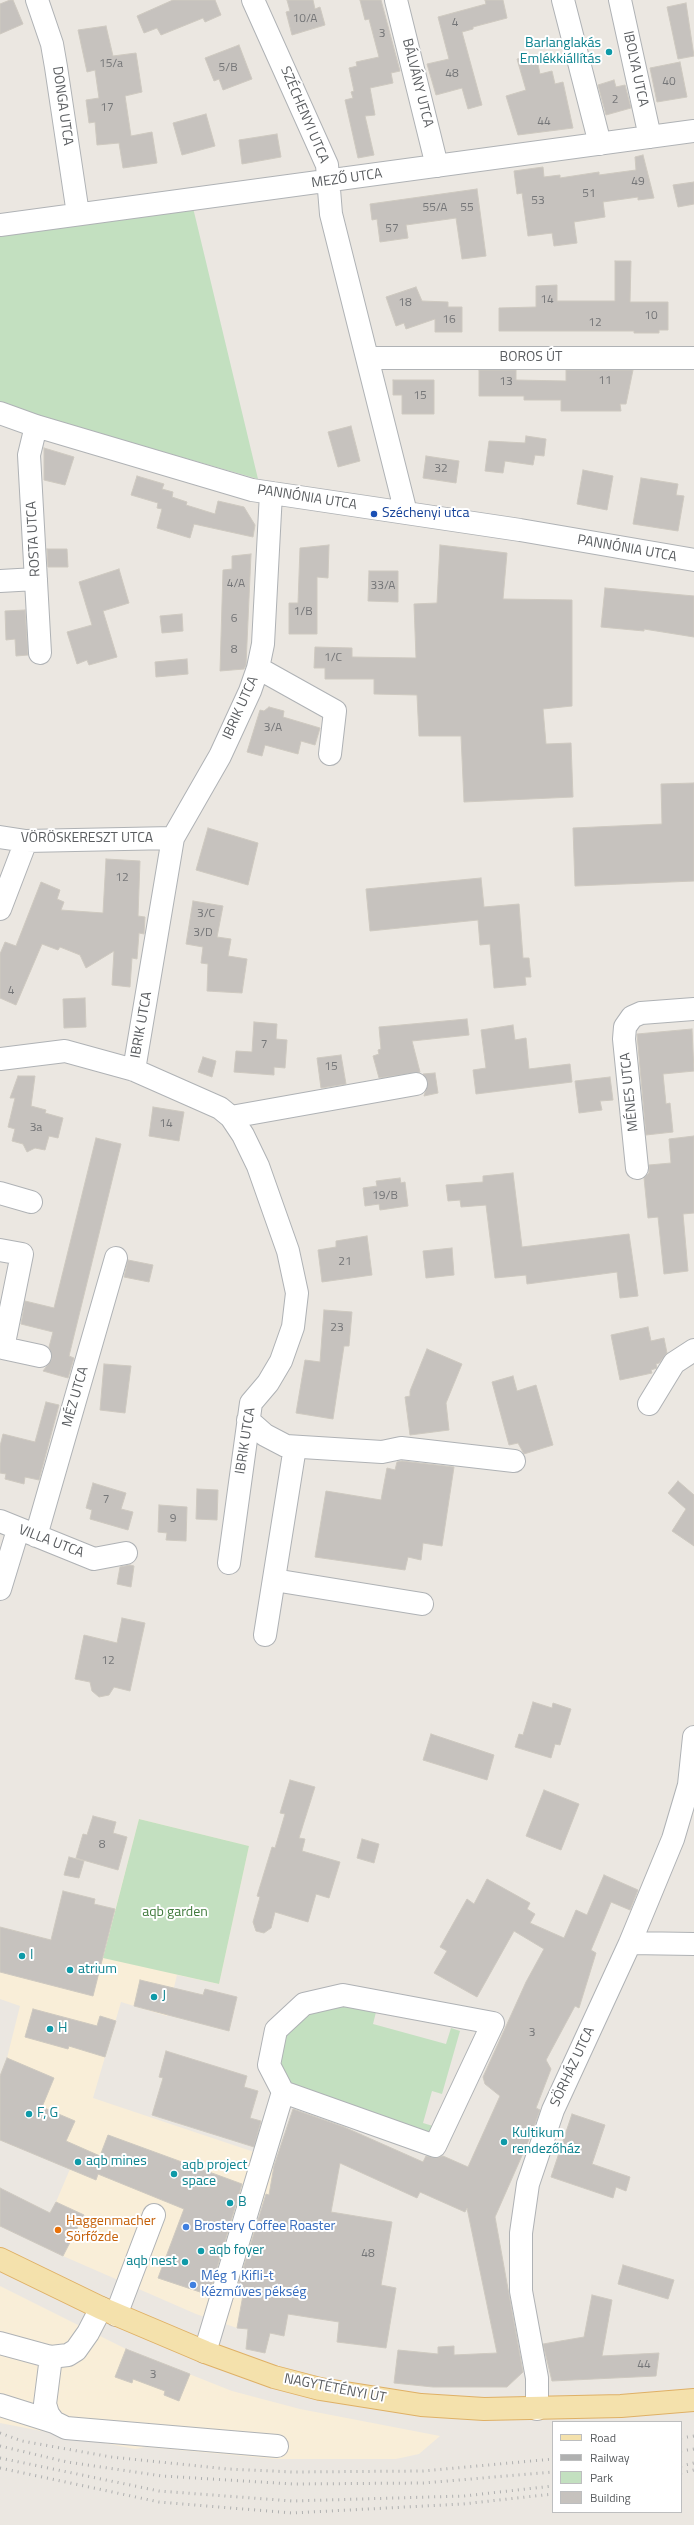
<!DOCTYPE html>
<meta charset="utf-8">
<style>
body{margin:0}
#map{position:relative;width:694px;height:2525px;overflow:hidden;background:#ebe7e1;font-family:"Titillium Web",sans-serif}
canvas{display:block}
.legend{position:absolute;left:552px;top:2421px;width:130px;height:92px;box-sizing:border-box;background:#fff;border:1px solid #bdbebf;margin:0;padding:5px 7px;list-style:none;font-size:12px;color:#5a5d60}
.legend li{display:flex;align-items:center;gap:8px;height:20px}
.legend b{width:20px;border:1px solid #bdbebf}
</style>
<div id="map">
<canvas width="694" height="2525"></canvas>
<ul class="legend">
<li><b style="height:5px;background:#f4e1ac"></b>Road</li>
<li><b style="height:5px;background:#afb0b0"></b>Railway</li>
<li><b style="height:11px;background:#c3e0c0"></b>Park</li>
<li><b style="height:11px;background:#c6c2be"></b>Building</li>
</ul>
</div>
<script>
const c = document.querySelector('canvas').getContext('2d');
c.lineJoin = 'round';
function fill(path, color) { c.fillStyle = color; c.fill(path, 'evenodd'); }
const poly = rows => new Path2D(rows.map(r => 'M' + r).join(''));
function stroke(path, color, width, dash) { c.strokeStyle = color; c.lineWidth = width; c.lineCap = dash ? 'butt' : 'round'; c.setLineDash(dash || []); c.stroke(path); }
function drawText(font, color, halo, rows, align = 'center') {
  c.font = font + ' "Titillium Web",sans-serif'; c.lineWidth = 4; c.setLineDash([]); c.textBaseline = 'middle'; c.strokeStyle = halo; c.fillStyle = color; for (const [text, x, y, turn = 0] of rows) {
    c.save(); c.translate(x, y); c.rotate((+turn || 0) * Math.PI / 180); c.textAlign = isNaN(turn) ? turn : align; if (halo) c.strokeText(text, 0, 0); c.fillText(text, 0, 0); c.restore();
  }
}
fill(poly([
 [139,1819,249,1846,219,1984,177,1975,167,2016,121,2002,93,2098,275,2159,267,2206,259,2206,237,2328,196,2314,63,2256,84,2215,56,2202,70,2169,0,2140,0,2076,7,2058,20,2006,0,1999,0,1927,104,1953],
 [0,2286,126,2349,232,2391,300,2409,440,2436,419,2454,396,2459,275,2459,146,2447,135,2449,0,2423]
]), '#f9eed8');
fill(poly([
 [193,208,195,216,258,479,21,411,0,403,0,233],
 [139,1819,249,1846,219,1984,103,1958],
 [343,2002,377,2008,373,2024,446,2044,451,2028,460,2031,442,2094,432,2091,423,2123,433,2126,430,2136,293,2094,280,2079,283,2039,304,2011]
]), '#c3e0c0');
const building = poly([
 [10,0,13,0,23,24,0,34,0,4,10,0],
 [173,0,215,0,221,15,205,22,203,18,161,35,157,28,144,33,137,16,173,0],
 [287,0,313,0,315,9,320,7,325,25,292,35,286,12,290,11,287,0],
 [360,0,381,0,400,71,391,73,393,83,370,88,375,115,365,116,374,155,358,158,345,100,353,98,351,92,354,91,349,68,357,66,356,62,379,57,369,19,365,20,360,0],
 [485,0,503,0,507,18,473,27,473,29,462,32,482,105,468,109,462,88,436,95,427,64,449,59,438,17,486,4,485,0],
 [686,3,694,56,678,59,667,7,686,3],
 [106,26,113,56,136,53,142,92,125,96,131,136,152,132,157,163,123,168,119,143,97,145,95,122,89,123,86,100,99,98,95,70,87,72,78,30,106,26],
 [239,45,252,79,223,90,219,79,214,81,205,58,239,45],
 [536,55,540,74,552,71,555,84,563,82,573,128,518,135,506,96,526,90,517,59,536,55],
 [680,62,687,97,657,102,650,68,680,62],
 [614,80,616,87,625,85,631,108,606,115,598,85,614,80],
 [206,114,215,146,182,155,173,123,206,114],
 [277,134,281,157,242,164,239,140,277,134],
 [643,155,654,198,638,200,638,197,603,202,605,217,574,222,577,243,554,246,552,233,528,236,522,193,517,194,514,171,543,167,544,177,560,175,560,178,599,172,599,175,636,170,635,157,643,155],
 [694,182,694,204,678,207,673,185,694,182],
 [477,189,486,256,462,259,456,218,406,225,408,238,380,242,377,219,372,220,370,204,477,189],
 [615,261,631,261,630,302,668,302,668,330,659,330,659,333,634,333,634,331,499,331,499,308,536,307,536,286,557,285,557,301,615,301,615,261],
 [416,287,422,301,448,302,448,307,462,307,462,332,435,332,435,319,406,329,404,323,396,326,386,297,416,287],
 [479,370,516,370,516,380,566,381,566,370,633,370,626,404,620,404,621,411,561,411,561,400,524,400,524,396,479,396,479,370],
 [393,380,434,380,434,414,402,414,402,395,393,395,393,380],
 [351,426,360,461,338,467,328,432,351,426],
 [526,436,546,439,544,456,535,455,533,465,505,461,503,473,485,471,489,441,525,443,526,436],
 [44,448,74,457,65,485,44,480,44,448],
 [426,456,459,461,456,483,423,478,426,456],
 [583,470,613,476,607,510,577,504,583,470],
 [137,476,164,484,162,489,173,492,172,497,187,502,186,505,215,514,218,501,244,507,255,525,253,537,194,524,190,538,157,528,162,509,157,508,158,503,131,495,137,476],
 [641,478,678,484,676,495,684,496,678,531,633,524,641,478],
 [329,545,328,578,317,577,317,634,289,634,289,603,298,603,300,548,329,545],
 [440,545,507,553,503,599,572,600,572,706,543,709,546,744,571,743,573,797,464,802,461,736,419,736,417,695,374,694,374,679,325,679,325,668,314,668,315,647,352,648,352,657,416,658,414,604,437,603,440,545],
 [47,549,67,549,68,567,48,567,47,549],
 [251,554,246,665,244,669,220,671,223,570,232,569,232,556,251,554],
 [119,569,129,603,103,611,117,657,89,665,87,660,77,664,67,632,92,625,79,582,119,569],
 [369,571,398,571,398,602,368,601,369,571],
 [605,588,694,596,694,637,644,629,644,631,601,627,605,588],
 [25,610,28,655,16,656,15,639,6,640,5,611,25,610],
 [182,614,183,631,162,633,160,616,182,614],
 [187,659,188,674,156,677,155,662,187,659],
 [269,707,284,711,283,717,320,728,315,745,301,741,298,754,265,745,262,756,247,752,260,710,264,711,269,707],
 [694,783,694,881,575,886,573,828,662,824,661,784,694,783],
 [208,828,258,843,248,885,196,870,208,828],
 [106,859,140,861,138,916,145,917,144,934,139,933,137,959,132,958,130,987,112,985,114,951,86,968,80,955,60,947,58,950,42,944,16,1005,0,998,0,954,5,942,16,946,41,882,60,890,57,899,64,902,61,910,103,913,106,859],
 [481,878,484,907,519,904,523,958,529,958,531,977,525,977,526,985,494,988,490,944,480,945,478,920,370,931,366,889,481,878],
 [193,901,223,906,217,937,231,939,228,956,247,959,242,993,207,991,208,964,201,963,203,947,186,944,193,901],
 [85,998,86,1027,64,1028,63,999,85,998],
 [467,1019,469,1035,412,1041,420,1072,379,1078,373,1056,379,1054,378,1050,381,1049,379,1027,467,1019],
 [254,1022,277,1024,276,1039,287,1040,285,1068,274,1067,274,1075,234,1072,236,1051,252,1052,254,1022],
 [513,1025,515,1040,526,1038,529,1069,570,1064,572,1082,476,1094,473,1070,486,1068,481,1030,513,1025],
 [692,1029,694,1071,663,1074,666,1104,670,1103,673,1132,646,1135,637,1034,692,1029],
 [341,1055,346,1084,321,1088,317,1058,341,1055],
 [203,1057,216,1061,212,1077,198,1072,203,1057],
 [435,1073,438,1093,424,1096,428,1082,423,1074,435,1073],
 [18,1076,35,1076,31,1106,46,1110,45,1113,63,1118,58,1138,49,1136,45,1150,35,1148,27,1152,23,1144,12,1141,15,1129,8,1127,15,1098,10,1098,18,1076],
 [610,1077,613,1100,600,1101,602,1110,579,1113,575,1081,610,1077],
 [153,1107,184,1112,179,1141,149,1136,153,1107],
 [694,1136,694,1213,683,1214,688,1271,664,1274,658,1217,648,1218,644,1178,649,1173,649,1165,671,1163,669,1139,694,1136],
 [96,1138,121,1144,69,1356,74,1358,68,1378,43,1371,52,1359,49,1347,53,1332,21,1324,25,1301,54,1308,96,1138],
 [513,1173,522,1247,629,1234,638,1296,620,1298,617,1272,527,1284,526,1275,495,1278,486,1205,461,1207,460,1200,448,1201,446,1185,483,1182,483,1176,513,1173],
 [400,1178,401,1183,405,1182,408,1206,380,1210,379,1204,365,1206,363,1188,377,1186,376,1181,400,1178],
 [367,1236,372,1275,322,1282,318,1250,336,1247,336,1241,367,1236],
 [452,1248,454,1275,426,1278,423,1251,452,1248],
 [128,1260,153,1265,149,1282,124,1277,128,1260],
 [324,1310,352,1312,349,1346,344,1346,333,1419,296,1413,305,1360,320,1362,324,1310],
 [648,1327,651,1341,664,1338,667,1353,659,1363,656,1364,657,1368,651,1370,652,1373,620,1380,611,1335,648,1327],
 [427,1349,462,1364,446,1403,449,1430,410,1435,405,1397,410,1396,410,1391,427,1349],
 [104,1364,131,1366,125,1413,100,1410,104,1364],
 [513,1376,517,1391,536,1385,553,1445,524,1454,518,1443,509,1445,492,1382,513,1376],
 [46,1402,59,1405,39,1480,25,1477,24,1484,5,1479,6,1474,0,1473,0,1446,3,1434,35,1442,46,1402],
 [402,1461,454,1467,442,1546,423,1543,421,1560,408,1557,405,1570,315,1557,326,1491,381,1500,387,1468,395,1470,397,1462,402,1461],
 [678,1481,694,1495,694,1546,672,1531,686,1509,668,1493,678,1481],
 [93,1483,126,1493,121,1509,133,1512,128,1530,90,1519,92,1510,86,1508,93,1483],
 [197,1489,218,1490,217,1520,196,1519,197,1489],
 [159,1505,187,1507,186,1541,166,1540,167,1533,158,1532,159,1505],
 [130,1565,134,1566,131,1587,117,1584,120,1567,130,1565],
 [122,1618,145,1623,130,1691,114,1687,109,1695,99,1697,92,1691,90,1682,75,1679,84,1635,117,1643,122,1618],
 [533,1702,552,1708,553,1703,571,1709,560,1745,555,1744,551,1758,515,1747,519,1734,523,1735,533,1702],
 [431,1734,494,1755,487,1780,423,1760,431,1734],
 [290,1780,315,1787,299,1838,305,1839,302,1851,340,1862,329,1898,316,1894,308,1922,275,1912,271,1928,264,1933,256,1931,253,1922,260,1897,257,1896,272,1847,275,1848,285,1814,280,1813,290,1780],
 [544,1790,579,1804,561,1850,526,1836,544,1790],
 [93,1816,116,1822,113,1833,127,1837,118,1870,76,1858,83,1834,87,1835,93,1816],
 [362,1839,379,1844,374,1863,357,1858,362,1839],
 [69,1857,84,1861,79,1878,64,1875,69,1857],
 [604,1875,638,1890,630,1910,611,1902,591,1950,596,1953,579,2008,575,2006,546,2060,551,2069,536,2108,540,2110,531,2135,495,2217,523,2372,507,2387,433,2387,394,2383,398,2350,438,2354,438,2347,454,2346,454,2355,497,2353,467,2208,465,2212,420,2192,417,2198,340,2163,331,2212,392,2222,381,2285,396,2288,386,2348,337,2342,339,2322,288,2314,284,2336,270,2333,265,2353,246,2349,248,2329,237,2328,243,2295,236,2292,266,2194,269,2195,274,2166,293,2109,344,2127,423,2162,426,2156,436,2158,443,2156,468,2167,500,2096,485,2084,483,2077,526,1982,544,1949,514,1931,477,1997,434,1973,447,1951,440,1947,467,1899,474,1904,487,1879,530,1903,527,1909,535,1914,530,1923,564,1938,576,1910,587,1915,604,1875],
 [63,1891,95,1899,94,1904,115,1909,93,1996,0,1972,0,1927,51,1940,63,1891],
 [140,1980,203,1995,205,1989,237,1997,229,2031,134,2006,140,1980],
 [33,2009,97,2026,100,2016,116,2021,105,2057,69,2046,68,2049,25,2037,33,2009],
 [166,2051,247,2076,244,2087,258,2091,250,2118,261,2121,254,2147,152,2115,163,2078,159,2077,166,2051],
 [7,2058,54,2078,42,2107,75,2121,66,2141,100,2156,108,2135,242,2184,209,2295,158,2278,184,2209,98,2174,96,2180,0,2140,0,2076,7,2058],
 [572,2114,605,2125,592,2164,630,2177,626,2191,616,2187,613,2198,551,2177,572,2114],
 [0,2188,50,2213,56,2202,84,2215,63,2256,0,2226,0,2188],
 [623,2265,674,2280,668,2299,618,2284,623,2265],
 [592,2295,612,2300,602,2356,659,2353,656,2376,552,2381,543,2344,584,2337,592,2295],
 [126,2349,190,2374,179,2401,164,2395,165,2391,133,2379,132,2383,115,2377,126,2349]
]);
fill(building, '#c6c2be');
stroke(building, '#cec9c0', 1);
const minor = poly([
 [37,0,52,44,56,67,78,214],
 [253,0,327,165,331,214,406,513],
 [396,0,437,166],
 [563,0,600,144],
 [620,0,650,137],
 [0,225,694,131],
 [368,358,694,358],
 [0,413,36,426,252,490,520,530,694,560],
 [36,426,29,455,40,653],
 [0,581,36,579],
 [258,668,335,711,330,754],
 [0,837,26,841,173,838],
 [0,909,26,841],
 [0,1059,65,1051,134,1070,220,1108,231,1117,243,1135,258,1166,288,1251,297,1293,293,1327,281,1361,268,1383,251,1403,229,1563],
 [134,1070,173,838,220,756,250,691,258,668,263,644,271,493],
 [231,1117,416,1084],
 [637,1168,624,1039,625,1027,632,1017,641,1013,694,1009],
 [0,1193,31,1202],
 [0,1250,22,1254,3,1348,40,1356],
 [649,1404,674,1363,694,1350],
 [248,1420,265,1435,286,1446,382,1452,401,1448,514,1461],
 [0,1521,94,1559,126,1553],
 [36,1536,116,1258],
 [274,1580,422,1604],
 [0,1589,18,1530],
 [265,1635,295,1447],
 [630,1943,694,1944],
 [116,2315,154,2215],
 [0,2343,51,2357,68,2355,76,2350,88,2333,101,2308],
 [205,2352,283,2092,435,2146,493,2023,343,1995,304,2004,276,2030,269,2065,283,2092],
 [51,2357,45,2404,48,2414,54,2422,66,2428,277,2446],
 [0,2405,54,2422],
 [537,2409,537,2378,521,2291,521,2233,528,2184,553,2110,630,1943,673,1839,689,1785,694,1737]
]);
const major = poly([
 [0,2259,101,2308,205,2352,274,2377,320,2389,421,2405,484,2409,621,2406,694,2400]
]);
stroke(minor, '#afb2b5', 24);
stroke(major, '#dfb065', 24);
stroke(minor, '#fff', 22);
stroke(major, '#f4e1ac', 22);
stroke(poly([
 [0,2433,22,2441,111,2457,228,2469,293,2472,423,2471,553,2459],
 [681,2438,694,2436],
 [0,2446,67,2462,162,2476,293,2484,423,2483,553,2472],
 [681,2451,694,2449],
 [0,2458,159,2491,292,2501,464,2496,553,2486],
 [681,2466,694,2463],
 [0,2468,159,2502,292,2513,463,2504,553,2494],
 [681,2473,694,2470]
]), '#afb0b0', 3, [1, 5]);
for (const [x, y, r, color] of [
 [609,52,4,"#0f9aa8"],
 [374,514,4,"#1a4fb4"],
 [22,1956,4,"#0f9aa8"],
 [70,1970,4,"#0f9aa8"],
 [154,1997,4,"#0f9aa8"],
 [50,2029,4,"#0f9aa8"],
 [29,2114,4,"#0f9aa8"],
 [504,2142,4,"#0f9aa8"],
 [78,2162,4,"#0f9aa8"],
 [174,2174,4,"#0f9aa8"],
 [230,2203,4,"#0f9aa8"],
 [186,2227,4,"#3f7fe0"],
 [58,2230,4,"#e8710a"],
 [201,2251,4,"#0f9aa8"],
 [185,2262,4,"#0f9aa8"],
 [193,2285,4,"#3f7fe0"]
]) { const dot = new Path2D(); dot.arc(x, y, r, 0, 2 * Math.PI); c.fillStyle = color; c.fill(dot); stroke(dot, '#fff', 1.5); }
drawText('12px', '#757678', null, [
 ["10/A",305,19],
 ["4",455,23],
 ["3",382,34],
 ["15/a",111,64],
 ["5/B",228,68],
 ["48",452,74],
 ["40",669,82],
 ["2",615,100],
 ["17",107,108],
 ["44",544,122],
 ["49",638,182],
 ["51",589,194],
 ["53",538,201],
 ["55/A",435,208],
 ["55",467,208],
 ["57",392,229],
 ["14",547,300],
 ["18",405,303],
 ["10",651,316],
 ["16",449,320],
 ["12",595,323],
 ["11",605,381],
 ["13",506,382],
 ["15",420,396],
 ["32",441,469],
 ["4/A",236,584],
 ["33/A",383,586],
 ["1/B",303,612],
 ["6",234,619],
 ["8",234,650],
 ["1/C",333,658],
 ["3/A",273,728],
 ["12",122,878],
 ["3/C",206,914],
 ["3/D",203,933],
 ["4",11,991],
 ["7",264,1045],
 ["15",331,1067],
 ["14",166,1124],
 ["3a",36,1128],
 ["19/B",385,1196],
 ["21",345,1262],
 ["23",337,1328],
 ["7",106,1500],
 ["9",173,1519],
 ["12",108,1661],
 ["8",102,1845],
 ["3",532,2033],
 ["48",368,2254],
 ["44",644,2365],
 ["3",153,2375]
]);
drawText('14px', '#0d838f', '#fff', [
 ["Barlanglakás",601,44,"right"],
 ["Emlékkiállítás",601,60,"right"],
 ["I",30,1956],
 ["atrium",78,1970],
 ["J",162,1997],
 ["H",58,2029],
 ["F, G",37,2114],
 ["Kultikum",512,2134],
 ["rendezőház",512,2150],
 ["aqb mines",86,2162],
 ["aqb project",182,2166],
 ["space",182,2182],
 ["B",238,2203],
 ["aqb foyer",209,2251],
 ["aqb nest",177,2262,"right"]
], 'left');
drawText('14px', '#5a5d60', '#fff', [
 ["IBOLYA UTCA",635,69,78],
 ["BÁLVÁNY UTCA",417,83,76],
 ["DONGA UTCA",62,106,82],
 ["SZÉCHENYI UTCA",304,115,67],
 ["MEZŐ UTCA",347,179,-8],
 ["BOROS ÚT",531,358],
 ["PANNÓNIA UTCA",307,498,9],
 ["ROSTA UTCA",34,539,-93],
 ["PANNÓNIA UTCA",627,549,10],
 ["IBRIK UTCA",241,708,-66],
 ["VÖRÖSKERESZT UTCA",87,839],
 ["IBRIK UTCA",142,1025,-80],
 ["MÉNES UTCA",630,1092,-96],
 ["MÉZ UTCA",76,1397,-74],
 ["IBRIK UTCA",246,1441,-81],
 ["VILLA UTCA",51,1542,21],
 ["SÖRHÁZ UTCA",573,2067,-65],
 ["NAGYTÉTÉNYI ÚT",335,2389,11]
]);
drawText('14px', '#164399', '#fff', [
 ["Széchenyi utca",382,514]
], 'left');
drawText('14px', '#417b3d', '#fff', [
 ["aqb garden",175,1913]
]);
drawText('14px', '#c56008', '#fff', [
 ["Haggenmacher",66,2222],
 ["Sörfőzde",66,2238]
], 'left');
drawText('14px', '#366cbe', '#fff', [
 ["Brostery Coffee Roaster",194,2227],
 ["Még 1 Kifli-t",201,2277],
 ["Kézműves pékség",201,2293]
], 'left');
</script>
